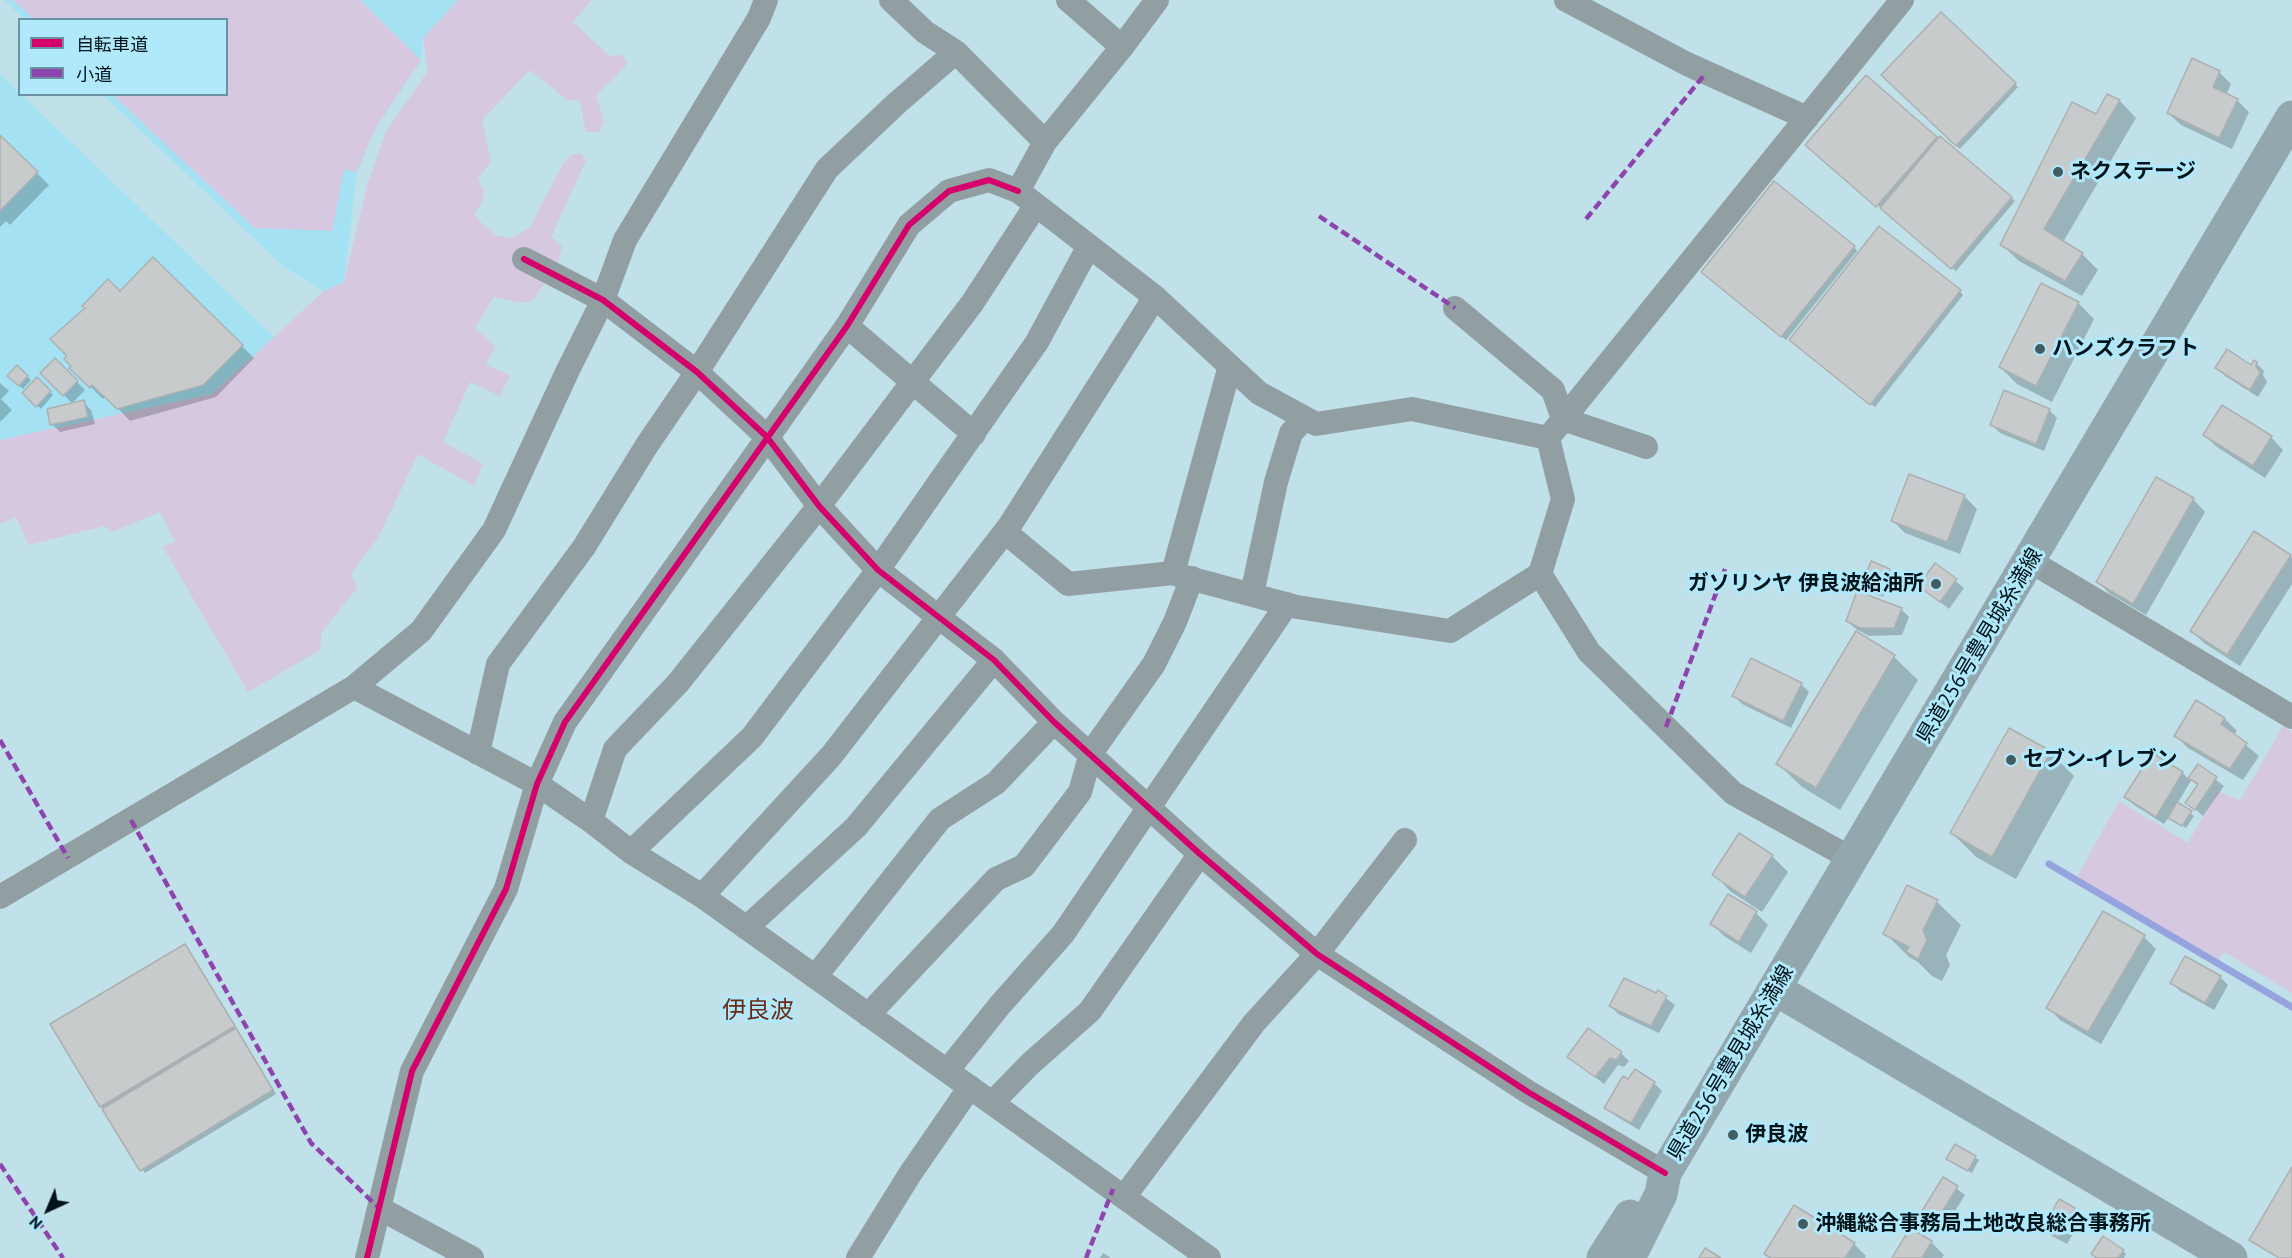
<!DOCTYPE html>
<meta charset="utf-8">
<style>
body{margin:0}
#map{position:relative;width:2292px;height:1258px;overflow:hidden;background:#c0e0ea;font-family:"PT Sans","Noto Sans JP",sans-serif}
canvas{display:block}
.legend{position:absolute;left:18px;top:18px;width:210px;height:78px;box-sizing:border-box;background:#afe9fb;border:2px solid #6993a1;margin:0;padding:8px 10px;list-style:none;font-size:18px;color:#001319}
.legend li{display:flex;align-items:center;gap:12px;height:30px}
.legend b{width:30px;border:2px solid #6993a1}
.north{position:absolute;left:18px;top:1180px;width:60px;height:60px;-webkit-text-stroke:4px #afe9fb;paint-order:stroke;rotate:224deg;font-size:16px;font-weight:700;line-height:24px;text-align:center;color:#001319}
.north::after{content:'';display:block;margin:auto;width:21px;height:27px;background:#001319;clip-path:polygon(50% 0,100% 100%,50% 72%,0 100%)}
</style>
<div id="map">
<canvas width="2292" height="1258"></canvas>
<ul class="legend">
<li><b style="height:8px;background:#d6006c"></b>自転車道</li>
<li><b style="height:8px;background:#8e44ad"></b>小道</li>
</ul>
<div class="north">N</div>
</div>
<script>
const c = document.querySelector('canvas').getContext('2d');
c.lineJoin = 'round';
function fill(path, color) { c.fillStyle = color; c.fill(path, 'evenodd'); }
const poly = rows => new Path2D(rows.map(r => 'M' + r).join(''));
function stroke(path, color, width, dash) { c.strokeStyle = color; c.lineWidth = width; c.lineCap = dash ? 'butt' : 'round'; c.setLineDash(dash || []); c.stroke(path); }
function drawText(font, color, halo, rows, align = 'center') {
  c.font = font + ' "PT Sans","Noto Sans JP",sans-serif'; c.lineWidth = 6; c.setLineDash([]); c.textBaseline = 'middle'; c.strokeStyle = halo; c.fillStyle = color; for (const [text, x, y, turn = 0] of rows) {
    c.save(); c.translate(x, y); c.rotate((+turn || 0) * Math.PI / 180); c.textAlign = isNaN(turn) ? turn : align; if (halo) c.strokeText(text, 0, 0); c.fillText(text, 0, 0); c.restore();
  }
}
fill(poly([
 [4,0,458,0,423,38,421,60,375,129,357,172,344,282,324,291,283,266,103,95,226,94,226,20,24,19],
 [0,74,274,337,212,394,0,440]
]), '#a4e2f3');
fill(poly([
 [13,0,360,0,421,60,375,129,357,172,344,170,332,231,255,228,113,95,226,94,226,20,34,19],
 [458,0,592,0,573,22,611,57,621,54,627,61,624,68,596,95,604,122,599,132,586,132,580,101,567,100,530,70,482,120,491,162,478,178,484,191,483,199,475,214,482,224,497,236,513,238,530,227,564,162,571,155,581,153,586,160,551,237,562,246,558,264,533,300,521,303,494,297,475,328,495,346,486,365,510,375,500,396,470,382,443,442,483,464,474,486,418,454,378,538,351,573,357,588,322,632,320,650,248,692,163,547,175,541,160,512,112,532,104,526,29,545,16,517,0,524,0,440,212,394,324,291,344,282,368,182,387,130,428,71,423,38],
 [2283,726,2292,732,2292,993,2224,952,2218,961,2076,879,2119,801,2188,843,2218,791,2240,801]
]), '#d5c8e0');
fill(poly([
 [1941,14,2018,87,1960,149,1883,75],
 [2219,72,2231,84,2226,95,2237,100,2249,112,2232,149,2181,125,2168,113],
 [1866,77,1939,141,2015,201,1956,271,1811,149],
 [2107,96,2120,101,2136,118,2063,242,2082,254,2098,270,2082,296,2019,261,2002,245,2097,116],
 [0,137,49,185,10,225,6,221,0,227],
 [1854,247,1857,251,1786,340,1706,275],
 [153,259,254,358,216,397,130,421,106,396,103,399,72,368,120,293],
 [1960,291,1963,295,1875,407,1794,344],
 [2078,303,2094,319,2052,402,2017,384,2000,367],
 [55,360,85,390,72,403,42,373],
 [2256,363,2264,371,2263,375,2267,382,2258,397,2225,376,2217,368,2251,367],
 [17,367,31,380,23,389,9,376],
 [37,379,53,395,41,409,24,393],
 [0,383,9,391,1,399,12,410,0,422],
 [83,402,91,410,95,424,60,432,52,424],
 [2049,410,2057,418,2044,451,2000,433,1992,425],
 [2204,435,2271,437,2283,450,2265,478,2217,447],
 [1964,496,1977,509,1960,554,1905,533,1893,521],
 [2193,499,2205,512,2146,615,2110,594,2098,582],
 [2290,556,2292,558,2292,584,2240,666,2204,643,2192,631],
 [1935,565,1964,588,1949,609,1920,586],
 [1889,570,1893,573,1883,597,1863,587],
 [1901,609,1909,617,1902,635,1869,636,1856,629,1847,621],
 [1856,633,1894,657,1918,680,1840,810,1802,787,1778,764],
 [1801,684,1809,692,1791,728,1742,704,1734,696],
 [2196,702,2225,719,2237,731,2234,735,2259,756,2243,780,2188,748,2176,736],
 [2010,730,2050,752,2074,776,2016,879,1976,857,1952,833],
 [2152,755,2183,773,2189,780,2198,766,2224,786,2203,816,2187,802,2198,786,2192,779,2177,804,2194,816,2186,828,2169,817,2164,824,2134,805,2126,797],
 [1772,856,1788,872,1762,912,1730,891,1714,874],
 [1937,902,1961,925,1946,955,1950,965,1942,981,1932,976,1918,962,1909,957,1885,933],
 [1756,913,1768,925,1751,953,1724,936,1711,923],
 [2144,937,2156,949,2101,1044,2060,1020,2048,1007],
 [185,946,276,1094,145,1173,101,1106],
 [2220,977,2228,985,2214,1010,2180,991,2172,983],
 [1658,992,1675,1005,1659,1033,1618,1014,1611,1006,1656,995],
 [1621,1053,1629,1061,1624,1067,1618,1065,1604,1084,1569,1057],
 [1654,1083,1662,1091,1639,1130,1614,1115,1606,1107],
 [1955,1146,1979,1160,1972,1173,1948,1159],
 [1944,1179,1965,1195,1945,1227,1924,1210],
 [2060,1201,2074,1210,2082,1218,2067,1244,2052,1236,2044,1228],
 [1911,1230,1931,1242,1944,1255,1942,1258,1893,1258],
 [1854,1244,1866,1256,1865,1258,1770,1258,1766,1254],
 [2123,1251,2126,1254,2124,1258,2097,1258],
 [1103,1253,1111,1258,1100,1258]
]), '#0003');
stroke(poly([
 [2049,864,2292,1007]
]), '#95a4de', 7);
const building = poly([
 [1941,12,2016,83,1956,146,1881,75,1941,12],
 [2192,58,2220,71,2213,87,2238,99,2219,138,2167,113,2192,58],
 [1866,75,1937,137,1876,207,1805,145,1866,75],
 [2107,94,2120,100,2044,229,2083,253,2065,281,2000,245,2072,102,2096,114,2107,94],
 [0,135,38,172,0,211,0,135],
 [1940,136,2012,197,1951,269,1880,208,1940,136],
 [1774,181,1855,246,1781,337,1701,272,1774,181],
 [1879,226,1961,290,1870,405,1789,340,1879,226],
 [153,257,243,345,203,385,117,409,92,385,90,388,69,368,71,366,64,359,67,356,50,339,85,308,82,306,108,279,120,291,153,257],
 [2041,283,2079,302,2036,386,1999,367,2041,283],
 [2227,349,2251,365,2254,360,2257,362,2256,366,2260,373,2250,390,2215,368,2227,349],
 [55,358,78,381,63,396,40,373,55,358],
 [17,365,28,376,19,386,7,376,17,365],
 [37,377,51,391,36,407,22,393,37,377],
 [2004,390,2050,409,2036,444,1990,425,2004,390],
 [84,400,88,417,50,425,47,409,84,400],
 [2222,405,2272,436,2253,466,2203,435,2222,405],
 [1909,474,1965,495,1947,542,1891,521,1909,474],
 [2156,477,2194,498,2133,604,2096,582,2156,477],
 [2254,531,2291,555,2227,655,2190,631,2254,531],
 [1871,561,1890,569,1879,595,1861,587,1871,561],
 [1935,563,1957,579,1940,602,1918,586,1935,563],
 [1857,591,1902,608,1894,628,1860,628,1846,621,1857,591],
 [1856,631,1895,655,1816,788,1776,764,1856,631],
 [1751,658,1802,683,1783,721,1732,696,1751,658],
 [2196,700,2225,718,2221,724,2247,743,2230,769,2174,736,2196,700],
 [2009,728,2051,751,1992,857,1950,833,2009,728],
 [2152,753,2183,772,2156,817,2124,797,2152,753],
 [2198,764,2217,777,2195,810,2185,803,2198,784,2188,778,2198,764],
 [2177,802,2192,811,2182,826,2168,818,2177,802],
 [1739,833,1773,855,1745,897,1712,875,1739,833],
 [1907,885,1938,900,1923,930,1927,940,1918,959,1906,952,1909,947,1883,934,1907,885],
 [1728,894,1757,911,1739,942,1710,924,1728,894],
 [2103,911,2145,935,2088,1032,2046,1008,2103,911],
 [185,944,235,1026,100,1107,50,1024,185,944],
 [2185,956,2221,976,2205,1003,2170,983,2185,956],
 [1624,978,1656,993,1658,990,1667,996,1651,1026,1609,1006,1624,978],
 [236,1028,273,1090,140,1171,102,1109,236,1028],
 [1588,1028,1622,1052,1616,1060,1610,1058,1595,1077,1567,1057,1588,1028],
 [1635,1069,1655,1082,1631,1123,1604,1108,1623,1076,1628,1079,1635,1069],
 [1955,1144,1976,1156,1968,1171,1946,1159,1955,1144],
 [2292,1167,2292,1258,2279,1258,2249,1240,2292,1167],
 [1943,1177,1958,1186,1937,1220,1922,1211,1943,1177],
 [2059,1199,2075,1208,2058,1237,2043,1228,2059,1199],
 [1794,1205,1855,1243,1845,1258,1771,1258,1764,1254,1794,1205],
 [1910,1228,1932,1241,1922,1258,1892,1258,1910,1228],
 [2103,1236,2124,1250,2118,1258,2097,1258,2091,1254,2103,1236],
 [1705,1248,1721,1258,1699,1258,1705,1248]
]);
fill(building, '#c8cbcb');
stroke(building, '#adb0b1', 1.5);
stroke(poly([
 [891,0,925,32,956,52,1045,142],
 [1068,0,1122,47],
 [1157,0,1122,47,1045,142,1018,191,1155,297,1259,393,1316,424,1412,409,1548,438],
 [1566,0,1687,64,1807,118],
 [524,259,603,300,697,372,767,437,819,506,878,570,994,660,1054,722,1200,854,1317,954,1528,1092,1665,1173],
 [1455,308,1553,390,1563,419,1646,447],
 [847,326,974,434],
 [1548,438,1563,499,1540,574,1589,652,1733,793,1852,859],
 [1548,438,1902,0],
 [1005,532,1068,584,1173,573,1230,366],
 [2030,561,2292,717],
 [1178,575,1297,607,1450,631,1540,574],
 [1252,594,1276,482,1291,433,1305,418],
 [354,687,537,784,591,821,631,852,702,896,1209,1258],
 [478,753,498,664,584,547,647,445,697,372,827,169,897,103,956,52],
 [591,821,615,749,678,683,819,506,973,302,1036,205],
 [631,852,752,737,878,570,1037,342,1089,246],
 [702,896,831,756,1010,525,1155,297],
 [0,897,354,687,421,631,494,530,568,370,603,300,625,240,759,18,766,0],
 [746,928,856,827,994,660],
 [815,977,940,819,996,783,1054,722],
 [868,1015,996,879,1024,866,1080,792,1091,753,1154,664,1175,622,1192,578],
 [947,1071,1000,1005,1063,934,1287,604],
 [992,1103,1030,1064,1090,1011,1200,854],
 [1124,1197,1254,1023,1317,954,1405,840],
 [379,1208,472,1258],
 [367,1258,412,1071,506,889,537,784,565,722,847,326,909,225,949,191,989,180,1018,191],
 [858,1258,910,1174,970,1087]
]), '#919fa3', 24);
stroke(poly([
 [1775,989,2231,1258],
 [1603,1258,1630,1216],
 [1629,1258,1661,1194,1665,1173,2292,117]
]), '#93a8ae', 33);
stroke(poly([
 [1319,216,1455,308],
 [1586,219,1706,73],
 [1666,727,1725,569],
 [0,740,68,858],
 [131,820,311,1143,379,1208],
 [0,1164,63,1258],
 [1086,1258,1113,1189]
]), '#8e44ad', 4.5, [9, 4.5]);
stroke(poly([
 [524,259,603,300,697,372,767,437,819,506,878,570,994,660,1054,722,1200,854,1317,954,1528,1092,1665,1173],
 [367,1258,412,1071,506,889,537,784,565,722,847,326,909,225,949,191,989,180,1018,191]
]), '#d6006c', 6);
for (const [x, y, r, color] of [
 [2058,172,6,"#435b62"],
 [2040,349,6,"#435b62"],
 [1936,584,6,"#435b62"],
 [2011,760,6,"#435b62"],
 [1733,1135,6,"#435b62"],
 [1803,1224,6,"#435b62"]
]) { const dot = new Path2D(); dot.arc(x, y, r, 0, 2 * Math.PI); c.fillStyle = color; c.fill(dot); stroke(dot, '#afe9fb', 2); }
drawText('bold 21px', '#001319', '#afe9fb', [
 ["ネクステージ",2070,172],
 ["ハンズクラフト",2052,349],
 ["ガソリンヤ 伊良波給油所",1924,584,"right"],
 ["セブン-イレブン",2023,760],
 ["伊良波",1745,1135],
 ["沖縄総合事務局土地改良総合事務所",1815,1224]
], 'left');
drawText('21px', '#001319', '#afe9fb', [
 ["県道256号豊見城糸満線",1980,646,-59],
 ["県道256号豊見城糸満線",1731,1063,-59]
]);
drawText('24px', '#6c2a14', '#afe9fb', [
 ["伊良波",758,1011]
]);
</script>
